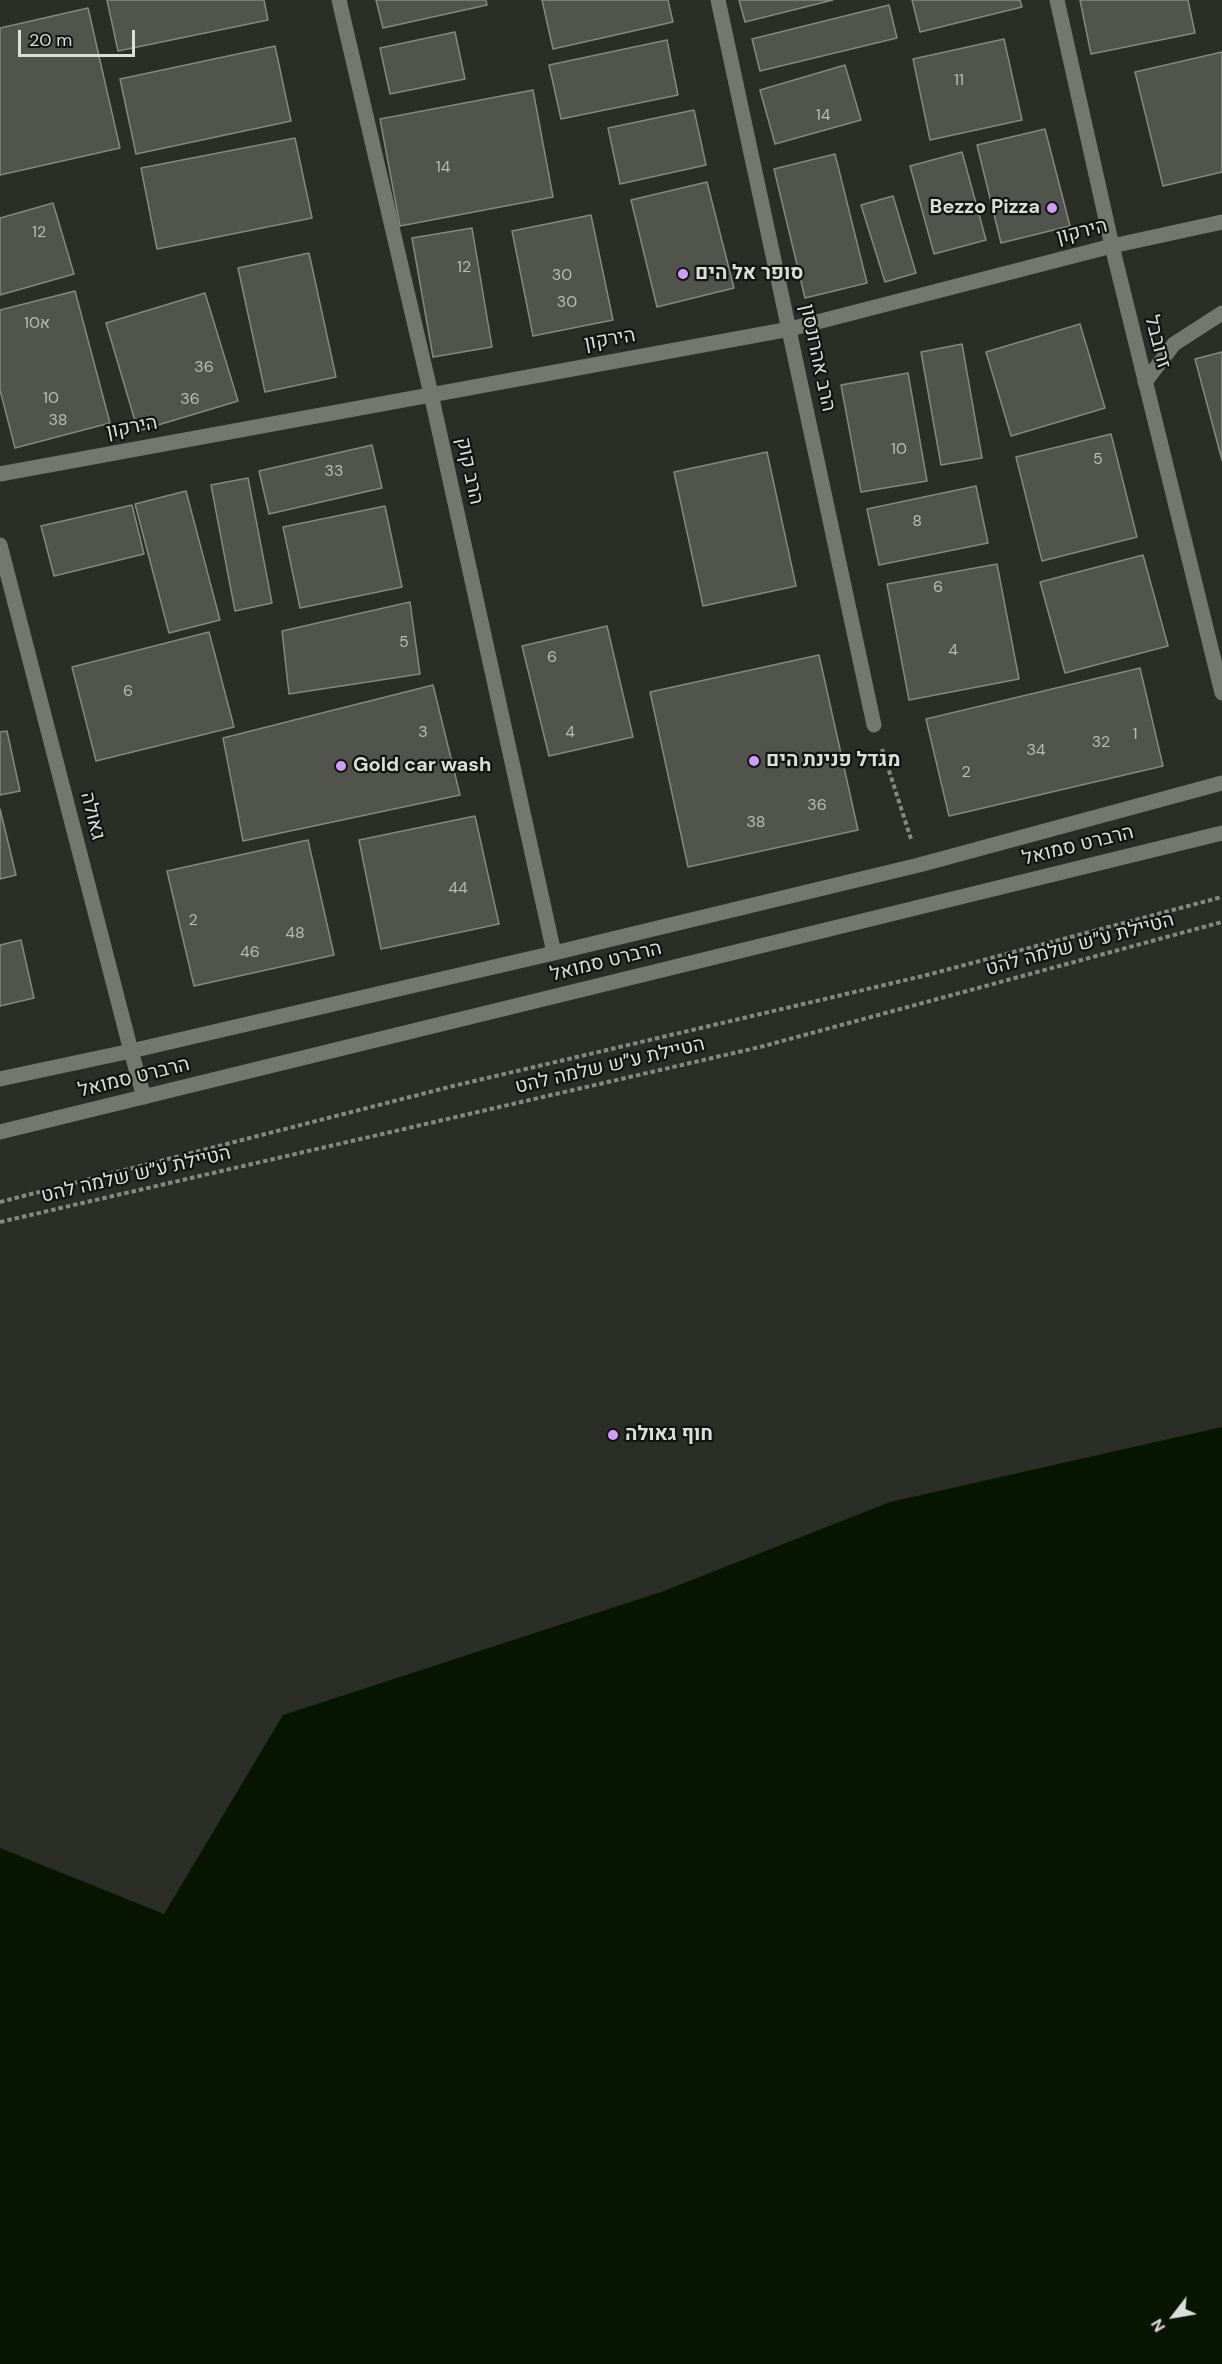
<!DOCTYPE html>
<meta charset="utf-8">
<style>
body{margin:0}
#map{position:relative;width:1222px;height:2364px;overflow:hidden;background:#2a2e26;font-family:"DM Sans",sans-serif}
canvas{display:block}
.north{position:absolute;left:1144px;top:2286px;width:60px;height:60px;-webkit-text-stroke:4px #131512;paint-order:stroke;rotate:239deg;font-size:16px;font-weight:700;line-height:24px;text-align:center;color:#dbded9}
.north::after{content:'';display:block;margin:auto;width:21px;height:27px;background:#dbded9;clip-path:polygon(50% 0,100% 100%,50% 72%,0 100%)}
.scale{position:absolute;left:18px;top:30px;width:117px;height:27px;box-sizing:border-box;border:3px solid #dbded9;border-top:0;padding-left:8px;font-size:18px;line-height:21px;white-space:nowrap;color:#dbded9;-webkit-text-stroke:4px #131512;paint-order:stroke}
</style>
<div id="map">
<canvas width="1222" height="2364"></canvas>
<div class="north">N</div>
<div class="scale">20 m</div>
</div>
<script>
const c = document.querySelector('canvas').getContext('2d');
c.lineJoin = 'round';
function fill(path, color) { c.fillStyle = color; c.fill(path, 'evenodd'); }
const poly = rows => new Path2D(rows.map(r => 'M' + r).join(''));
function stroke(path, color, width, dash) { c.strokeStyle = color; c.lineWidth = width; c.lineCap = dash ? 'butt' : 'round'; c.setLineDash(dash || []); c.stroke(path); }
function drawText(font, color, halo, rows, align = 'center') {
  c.font = font + ' "DM Sans",Heebo,sans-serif'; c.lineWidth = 4.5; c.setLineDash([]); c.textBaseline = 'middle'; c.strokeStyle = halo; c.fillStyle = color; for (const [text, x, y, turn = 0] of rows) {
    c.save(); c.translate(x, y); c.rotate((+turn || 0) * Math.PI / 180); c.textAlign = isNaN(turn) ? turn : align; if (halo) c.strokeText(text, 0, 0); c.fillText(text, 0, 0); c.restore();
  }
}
fill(poly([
 [1222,1427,1222,2364,0,2364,0,1848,164,1914,283,1715,664,1591,890,1502]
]), '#081500');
const building = poly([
 [107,0,264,0,268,20,118,51,107,0],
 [376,0,486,0,487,5,383,28,376,0],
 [542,0,668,0,673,22,553,49,542,0],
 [739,0,833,0,745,22,739,0],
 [912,0,1020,0,1022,7,920,32,912,0],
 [1080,0,1188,0,1195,33,1091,54,1080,0],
 [889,5,897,38,760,71,752,39,889,5],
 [88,8,120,148,0,175,0,28,88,8],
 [455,32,465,79,390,94,380,48,455,32],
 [1004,39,1022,120,930,140,913,59,1004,39],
 [667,40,678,95,561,119,549,65,667,40],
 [275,46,291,121,136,154,120,79,275,46],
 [1222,52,1222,172,1163,186,1135,72,1222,52],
 [845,65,861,120,775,144,760,90,845,65],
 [533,90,553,197,400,226,380,119,533,90],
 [694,110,706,165,620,184,608,128,694,110],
 [1045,129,1070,226,1001,243,977,145,1045,129],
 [295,138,312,218,157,249,141,168,295,138],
 [962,152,986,240,934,254,910,166,962,152],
 [835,154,867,283,805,298,774,169,835,154],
 [707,182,734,288,657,307,631,200,707,182],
 [893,196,916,273,885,282,861,205,893,196],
 [53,203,74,274,0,295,0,218,53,203],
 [591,215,613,320,533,336,512,231,591,215],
 [472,228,492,347,433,357,412,238,472,228],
 [309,253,336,377,265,392,238,268,309,253],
 [75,291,110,423,15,448,0,390,0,310,75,291],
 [205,293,238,401,138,431,106,323,205,293],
 [1080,324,1105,408,1011,436,986,352,1080,324],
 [962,344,982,458,941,465,921,352,962,344],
 [1222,352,1222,460,1195,359,1222,352],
 [908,373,927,481,861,492,841,385,908,373],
 [1111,434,1137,537,1042,561,1016,457,1111,434],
 [372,445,382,488,269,514,259,471,372,445],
 [767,452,796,586,703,606,674,472,767,452],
 [248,478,272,603,235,611,211,485,248,478],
 [976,486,988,543,879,565,867,509,976,486],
 [186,491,220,620,169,633,135,504,186,491],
 [132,505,144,554,54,576,41,526,132,505],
 [385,506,402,587,300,608,283,527,385,506],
 [1143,555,1168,646,1065,673,1040,582,1143,555],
 [997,564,1019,679,909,700,887,584,997,564],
 [410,602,420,674,289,694,282,631,410,602],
 [607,626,633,737,549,756,522,646,607,626],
 [209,632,234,727,96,761,72,667,209,632],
 [819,655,858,830,688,867,650,692,819,655],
 [1140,668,1163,766,949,816,926,719,1140,668],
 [433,685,460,795,243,841,223,738,433,685],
 [7,731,20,791,0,795,0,732,7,731],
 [0,809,16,875,0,879,0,809],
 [475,816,499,924,381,949,359,840,475,816],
 [308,840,334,955,194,986,167,871,308,840],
 [21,940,34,998,0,1006,0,945,21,940]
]);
fill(building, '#50544c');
stroke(building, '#848980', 1.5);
stroke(poly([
 [882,749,911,839],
 [0,1202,453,1086,923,976,1222,897],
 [0,1222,760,1047,1222,922]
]), '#868983', 4, [4.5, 3]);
stroke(poly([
 [1145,382,1174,344,1222,313]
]), '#73786f', 15);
stroke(poly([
 [339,0,431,394,554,953],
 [718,0,874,725],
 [1057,0,1112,246,1222,693],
 [0,545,131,1051,144,1097],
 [0,1079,131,1051,554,953,919,865,1222,783]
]), '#73786f', 15);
stroke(poly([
 [0,474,790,329,1112,246,1222,222],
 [0,1132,1222,833]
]), '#73786f', 15);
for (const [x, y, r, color] of [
 [1052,208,6,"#d39cfc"],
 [683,274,6,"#d39cfc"],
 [754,761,6,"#d39cfc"],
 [341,766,6,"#d39cfc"],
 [613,1435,6,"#d39cfc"]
]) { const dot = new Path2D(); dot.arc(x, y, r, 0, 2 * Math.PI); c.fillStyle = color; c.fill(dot); stroke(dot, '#131512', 2); }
drawText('16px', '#b8bcb6', null, [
 ["11",959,81],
 ["14",823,116],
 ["14",443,168],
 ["12",39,233],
 ["12",464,268],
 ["30",562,276],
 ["30",567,303],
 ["10א",37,324],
 ["36",204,368],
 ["10",51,399],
 ["36",190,400],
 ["38",58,421],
 ["10",899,450],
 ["5",1098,460],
 ["33",334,472],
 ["8",917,522],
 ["6",938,588],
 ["5",404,643],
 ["4",953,651],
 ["6",552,658],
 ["6",128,692],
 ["3",423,733],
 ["4",570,733],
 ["1",1135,735],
 ["32",1101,743],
 ["34",1036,751],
 ["2",966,773],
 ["36",817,806],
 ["38",756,823],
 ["44",458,889],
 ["2",193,921],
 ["48",295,934],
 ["46",250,953]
]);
drawText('bold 20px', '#dbded9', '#131512', [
 ["Bezzo Pizza",1040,208,"right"],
 ["סופר אל הים",695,274],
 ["מגדל פנינת הים",766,761],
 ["Gold car wash",353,766],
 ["חוף גאולה",625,1435]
], 'left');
drawText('20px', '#dbded9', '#131512', [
 ["הירקון",1082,232,-14],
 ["הירקון",610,340,-10],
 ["זרובבל",1157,342,76],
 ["הרב אהרונסון",817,358,78],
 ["הירקון",132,428,-11],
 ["הרב קוק",469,471,78],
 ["גאולה",92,816,76],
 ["הרברט סמואל",1078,846,-14],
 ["הטיילת ע״ש שלמה להט",1080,945,-15],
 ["הרברט סמואל",606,962,-14],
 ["הטיילת ע״ש שלמה להט",610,1066,-13],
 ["הרברט סמואל",134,1078,-14],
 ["הטיילת ע״ש שלמה להט",136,1175,-13]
]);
</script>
